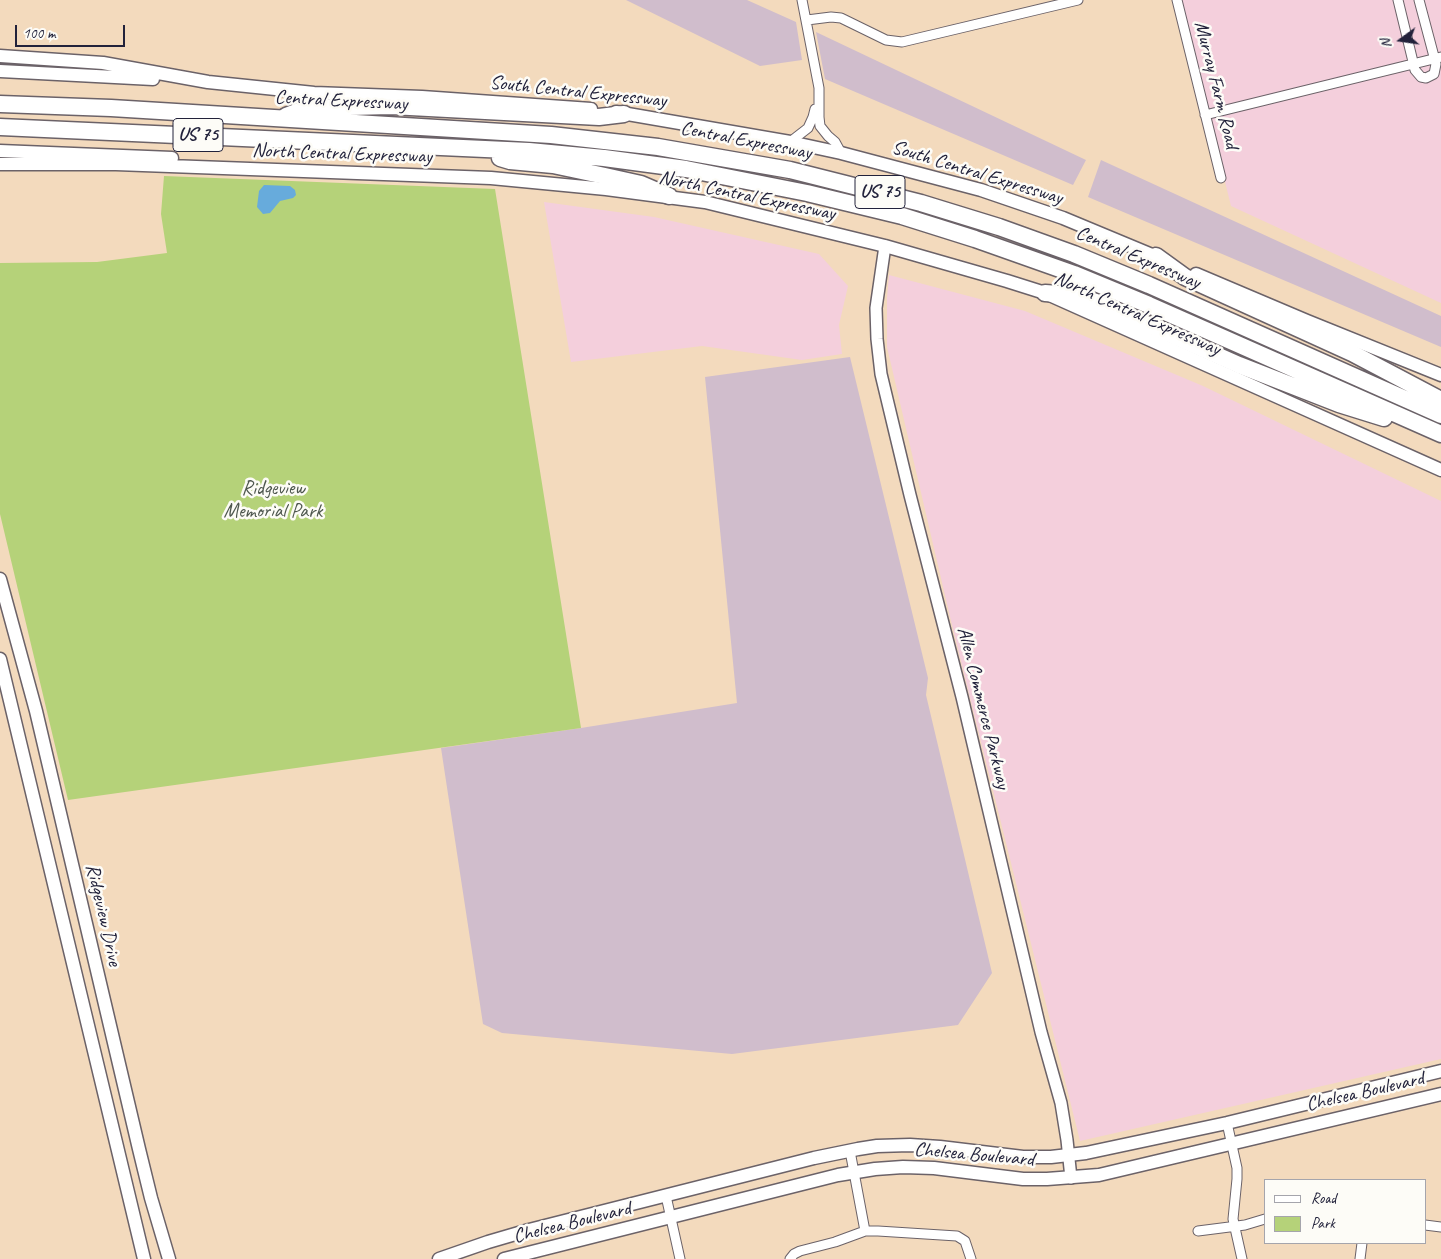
<!DOCTYPE html>
<style>
body{margin:0}
#map{position:relative;width:1441px;height:1259px;overflow:hidden;background:#f3dabd;font-family:Caveat,sans-serif}
canvas{display:block}
.legend{position:absolute;left:1264px;top:1179px;width:162px;height:65px;box-sizing:border-box;background:#fdfcf7;border:1px solid #a5a5ac;margin:0;padding:6px 9px;list-style:none;font-size:15px;color:#22223b}
.legend li{display:flex;align-items:center;gap:10px;height:25px}
.legend b{width:25px;border:1px solid #a5a5ac}
.north{position:absolute;left:1376px;top:15px;width:50px;height:50px;-webkit-text-stroke:4px #fdfcf7;paint-order:stroke;rotate:256deg;font-size:14px;font-weight:700;line-height:20px;text-align:center;color:#22223b}
.north::after{content:'';display:block;margin:auto;width:18px;height:22px;background:#22223b;clip-path:polygon(50% 0,100% 100%,50% 72%,0 100%)}
.scale{position:absolute;left:15px;top:25px;width:110px;height:22px;box-sizing:border-box;border:2px solid #22223b;border-top:0;padding-left:6px;font-size:15px;line-height:18px;white-space:nowrap;color:#22223b;-webkit-text-stroke:4px #fdfcf7;paint-order:stroke}
</style>
<div id="map">
<canvas width="1441" height="1259"></canvas>
<ul class="legend">
<li><b style="height:6px;background:#fff"></b>Road</li>
<li><b style="height:14px;background:#b5d279"></b>Park</li>
</ul>
<div class="north">N</div>
<div class="scale">100 m</div>
</div>
<script>
const c = document.querySelector('canvas').getContext('2d');
c.lineJoin = 'round';
function fill(path, color) { c.fillStyle = color; c.fill(path, 'evenodd'); }
const poly = rows => new Path2D(rows.map(r => 'M' + r).join(''));
function stroke(path, color, width, dash) { c.strokeStyle = color; c.lineWidth = width; c.lineCap = dash ? 'butt' : 'round'; c.setLineDash(dash || []); c.stroke(path); }
function drawText(font, color, halo, rows, align = 'center') {
  c.font = font + ' Caveat,sans-serif'; c.lineWidth = 5; c.setLineDash([]); c.textBaseline = 'middle'; c.strokeStyle = halo; c.fillStyle = color; for (const [text, x, y, turn = 0] of rows) {
    c.save(); c.translate(x, y); c.rotate((+turn || 0) * Math.PI / 180); c.textAlign = isNaN(turn) ? turn : align; if (halo) c.strokeText(text, 0, 0); c.fillText(text, 0, 0); c.restore();
  }
}
fill(poly([
 [1180,0,1441,0,1441,303,1231,206],
 [544,202,654,217,819,254,848,286,839,325,842,354,802,360,702,346,571,362],
 [889,275,1025,311,1203,386,1441,501,1441,1059,1080,1141,951,621,887,347,887,298]
]), '#f4cfdc');
fill(poly([
 [626,0,747,0,796,22,802,60,760,66],
 [816,32,1086,160,1073,185,825,79],
 [1101,160,1441,316,1441,347,1088,197],
 [850,357,928,678,926,695,992,973,958,1025,732,1054,502,1033,483,1024,441,748,581,728,737,703,705,377]
]), '#d0bdcc');
fill(poly([
 [164,176,495,189,581,728,68,800,0,514,0,263,97,262,167,253,161,214]
]), '#b5d279');
fill(poly([
 [264,185,290,186,295,190,296,195,293,198,280,201,270,213,263,214,257,207,259,191]
]), '#67abdc');
const minor = poly([
 [802,0,819,88,819,117,820,126,828,136,835,142,841,153],
 [1177,0,1221,178],
 [1398,0,1415,70,1421,77,1426,78,1434,74,1436,64,1419,0],
 [807,20,831,17,841,18,886,40,902,42,1078,0],
 [1205,115,1441,57],
 [790,142,808,128,813,117,815,109],
 [1227,1123,1237,1168,1237,1179,1233,1219,1242,1259],
 [850,1151,865,1231],
 [666,1196,680,1259],
 [1425,1225,1441,1227],
 [1198,1231,1245,1225,1265,1219],
 [790,1259,794,1254,800,1251,835,1242,865,1231,878,1231,957,1236,965,1241,971,1259],
 [1360,1259,1362,1243]
]);
const tertiary = poly([
 [885,246,876,308,877,339,881,374,910,495,962,697,1041,1032,1061,1103,1067,1140,1071,1178]
]);
const secondary = poly([
 [0,56,103,63,208,82,314,93,422,97,591,109],
 [0,71,153,79],
 [616,112,790,142,841,153,981,190,1063,218,1164,260],
 [0,151,172,158],
 [0,164,116,164,491,178,606,189,705,202,885,246,1007,281,1045,293,1441,470],
 [1196,274,1307,321,1441,375],
 [0,579,36,711,139,1149,151,1198,169,1259],
 [0,659,144,1259],
 [439,1259,488,1242,529,1230,814,1158,858,1149,877,1146,910,1145,940,1147,1023,1157,1051,1157,1086,1153,1227,1123,1441,1071],
 [504,1259,838,1175,875,1169,903,1167,934,1168,1023,1179,1047,1179,1099,1175,1441,1094]
]);
const motorway = poly([
 [0,104,111,108,551,135,658,147,790,170,921,203,999,227,1074,254,1149,285,1441,415],
 [286,116,307,108,391,106,599,117,624,114],
 [0,127,529,151,604,158,686,169,807,193,902,216,975,239,1074,274,1149,305,1441,434],
 [500,158,510,161,553,165,605,176,641,184,669,196],
 [1156,256,1185,277,1352,353,1441,400],
 [1045,293,1073,295,1099,303,1239,365,1339,404,1384,418]
]);
stroke(minor, '#6b6268', 11);
stroke(tertiary, '#6b6268', 14);
stroke(secondary, '#6b6268', 15);
stroke(motorway, '#6b6268', 19);
stroke(minor, '#fff', 9);
stroke(tertiary, '#fff', 11);
stroke(secondary, '#fff', 12);
stroke(motorway, '#fff', 16);
for (const [x, y, w] of [
 [198,135,50],
 [880,192,50]
]) { const box = new Path2D(); box.roundRect(x - w / 2, y - 16.5, w, 33, 4); c.fillStyle = '#fdfcf7'; c.fill(box); stroke(box, '#22223b', 1); }
drawText('bold 19px', '#22223b', null, [
 ["US 75",198,135],
 ["US 75",880,192]
]);
drawText('20px', '#22223b', '#fdfcf7', [
 ["Murray Farm Road",1216,85,76],
 ["South Central Expressway",578,92,6],
 ["Central Expressway",341,101,3],
 ["Central Expressway",746,141,11],
 ["North Central Expressway",342,154,2],
 ["South Central Expressway",977,173,17],
 ["North Central Expressway",747,196,12],
 ["Central Expressway",1138,258,23],
 ["North Central Expressway",1137,314,24],
 ["Allen Commerce Parkway",983,708,76],
 ["Ridgeview Drive",103,915,77],
 ["Chelsea Boulevard",1365,1092,-13],
 ["Chelsea Boulevard",974,1155,5],
 ["Chelsea Boulevard",572,1223,-14]
]);
drawText('20px', '#4e574e', '#fdfcf7', [
 ["Ridgeview",273,489],
 ["Memorial Park",273,512]
]);
</script>
